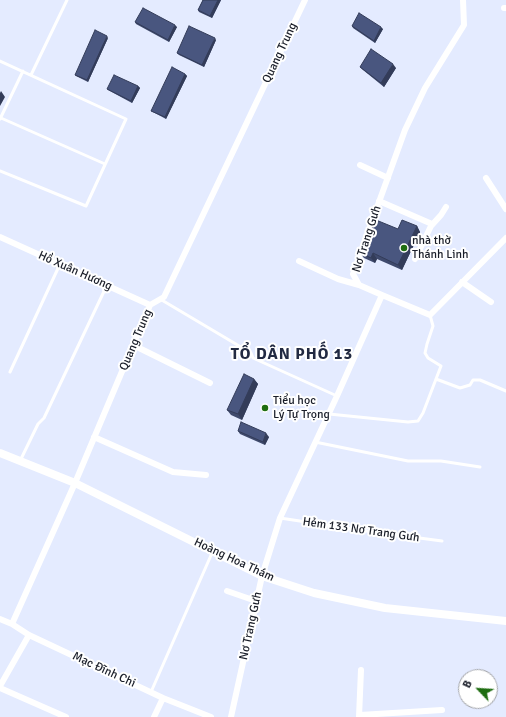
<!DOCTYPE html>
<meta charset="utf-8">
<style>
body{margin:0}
#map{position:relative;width:506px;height:717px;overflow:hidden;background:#e4ebff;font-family:Signika,sans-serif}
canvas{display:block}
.north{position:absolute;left:458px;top:669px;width:40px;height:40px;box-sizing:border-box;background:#fff;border:1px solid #a3a5a9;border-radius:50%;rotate:295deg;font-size:11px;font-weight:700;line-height:16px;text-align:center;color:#1a1e29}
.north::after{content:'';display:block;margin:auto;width:14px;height:18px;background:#1e6d10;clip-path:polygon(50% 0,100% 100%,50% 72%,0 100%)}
</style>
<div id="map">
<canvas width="506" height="717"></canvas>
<div class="north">B</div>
</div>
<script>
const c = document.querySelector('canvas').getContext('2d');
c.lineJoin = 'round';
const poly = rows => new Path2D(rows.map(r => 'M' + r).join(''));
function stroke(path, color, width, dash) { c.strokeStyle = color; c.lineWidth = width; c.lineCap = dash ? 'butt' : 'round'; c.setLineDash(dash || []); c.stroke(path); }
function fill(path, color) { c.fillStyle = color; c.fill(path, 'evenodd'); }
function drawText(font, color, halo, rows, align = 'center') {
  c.font = font + ' Signika,sans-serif'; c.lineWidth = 4; c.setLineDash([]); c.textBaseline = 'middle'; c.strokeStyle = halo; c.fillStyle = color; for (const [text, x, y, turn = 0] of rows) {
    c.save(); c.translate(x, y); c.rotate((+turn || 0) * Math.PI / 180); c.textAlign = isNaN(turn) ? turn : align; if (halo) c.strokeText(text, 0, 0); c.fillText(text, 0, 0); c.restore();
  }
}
stroke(poly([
 [0,61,126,119,86,206,0,171],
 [31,75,67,0],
 [1,118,105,164],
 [0,119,23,71],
 [160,299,251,353,253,358,337,396],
 [10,372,60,264],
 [436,379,460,388,470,385,473,380,480,380,506,391],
 [329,414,408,422,418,421,423,413,441,366,428,358,425,353,427,344,433,326,430,315],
 [315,442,408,461,441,461,480,467],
 [20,461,38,424,44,418,107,285],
 [280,518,359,530,442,541],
 [151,692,212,553]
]), '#fff', 3);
stroke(poly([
 [504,8,506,8],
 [360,165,388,178],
 [486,178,506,209],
 [379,201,432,224],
 [0,237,150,305],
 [415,259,431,226,441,215,446,207],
 [299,261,338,279,359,285],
 [462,282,491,302],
 [382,295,430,315,506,238],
 [133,345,210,383],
 [94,437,173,472,206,475],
 [227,591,256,601],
 [0,619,12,624,29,635,163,698,211,717],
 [12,624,75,483,150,305,164,297,305,0],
 [0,686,29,635],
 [0,688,66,717],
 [360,715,442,710],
 [154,717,163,698],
 [231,717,262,576,280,518,337,396,382,295,359,285,353,274,405,130,425,88,464,25,463,0],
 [359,717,361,670]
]), '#fff', 6);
stroke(poly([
 [0,453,75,483,262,576,314,593,385,608,506,621]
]), '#fff', 8);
fill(poly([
 [203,0,221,0,212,18,199,12,198,10],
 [135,22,177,27,169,42,136,24],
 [352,26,383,29,375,43,353,28],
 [108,38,88,82,76,76,75,75],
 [216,40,204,67,179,55,177,53],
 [360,67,396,68,384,87,363,70],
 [185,74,187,76,166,119,153,112,151,111],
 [138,86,140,88,132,103,108,90,107,89],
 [417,226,420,232,402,270,377,259,375,263,364,258,360,253,398,229],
 [254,379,258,384,242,420,231,415,227,410],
 [238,431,269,437,265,445,240,434]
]), '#3f4a6d');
fill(poly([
 [218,0,221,0,212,18,210,16],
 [175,25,177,27,169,42,168,40],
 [381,27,383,29,375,43,374,41],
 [107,36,108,38,88,82,87,80],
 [215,38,216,40,204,67,202,65],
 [393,64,396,68,384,87,381,83],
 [185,74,187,76,166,119,165,117],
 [138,86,140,88,132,103,131,101],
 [1,91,5,97,0,106,0,93],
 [417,226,420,232,402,270,398,265],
 [373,253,377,259,375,263,371,258],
 [254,379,258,384,242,420,238,414],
 [266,433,269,437,265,445,263,442]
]), '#333c59');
const building = poly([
 [203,0,218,0,210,16,198,10,203,0],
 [143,8,175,25,168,40,135,22,143,8],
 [359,13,381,27,374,41,352,26,359,13],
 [189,26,215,38,202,65,177,53,189,26],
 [95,30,107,36,87,80,75,75,95,30],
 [371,49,393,64,381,83,360,67,371,49],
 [172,67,185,74,165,117,151,111,172,67],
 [114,75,138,86,131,101,107,89,114,75],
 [376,220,398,229,402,220,417,226,398,265,373,253,371,258,360,253,376,220],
 [244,374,254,379,238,414,227,410,244,374],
 [241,422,266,433,263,442,238,431,241,422]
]);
fill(building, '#49567f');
stroke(building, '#333c59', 1);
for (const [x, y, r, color] of [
 [404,248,4,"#1e6d10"],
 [265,408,4,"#1e6d10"]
]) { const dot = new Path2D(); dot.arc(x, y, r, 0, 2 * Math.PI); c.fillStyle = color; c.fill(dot); stroke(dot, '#fff', 1.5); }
drawText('12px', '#1a1e29', '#fff', [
 ["Quang Trung",280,53,-65],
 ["Nơ Trang Gưh",367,239,-72],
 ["Hồ Xuân Hương",75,271,24],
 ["Quang Trung",136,340,-67],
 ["Hẻm 133 Nơ Trang Gưh",361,530,8],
 ["Hoàng Hoa Thám",234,560,25],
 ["Nơ Trang Gưh",251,626,-78],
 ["Mạc Đĩnh Chi",104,670,25]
]);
drawText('12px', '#1a1e29', '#fff', [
 ["nhà thờ",412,241],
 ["Thánh Linh",412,255],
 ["Tiểu học",273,401],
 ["Lý Tự Trọng",273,415]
], 'left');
c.letterSpacing = '1px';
drawText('bold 16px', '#222a42', '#fff', [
 ["TỔ DÂN PHỐ 13",292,355]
]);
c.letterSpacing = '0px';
</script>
